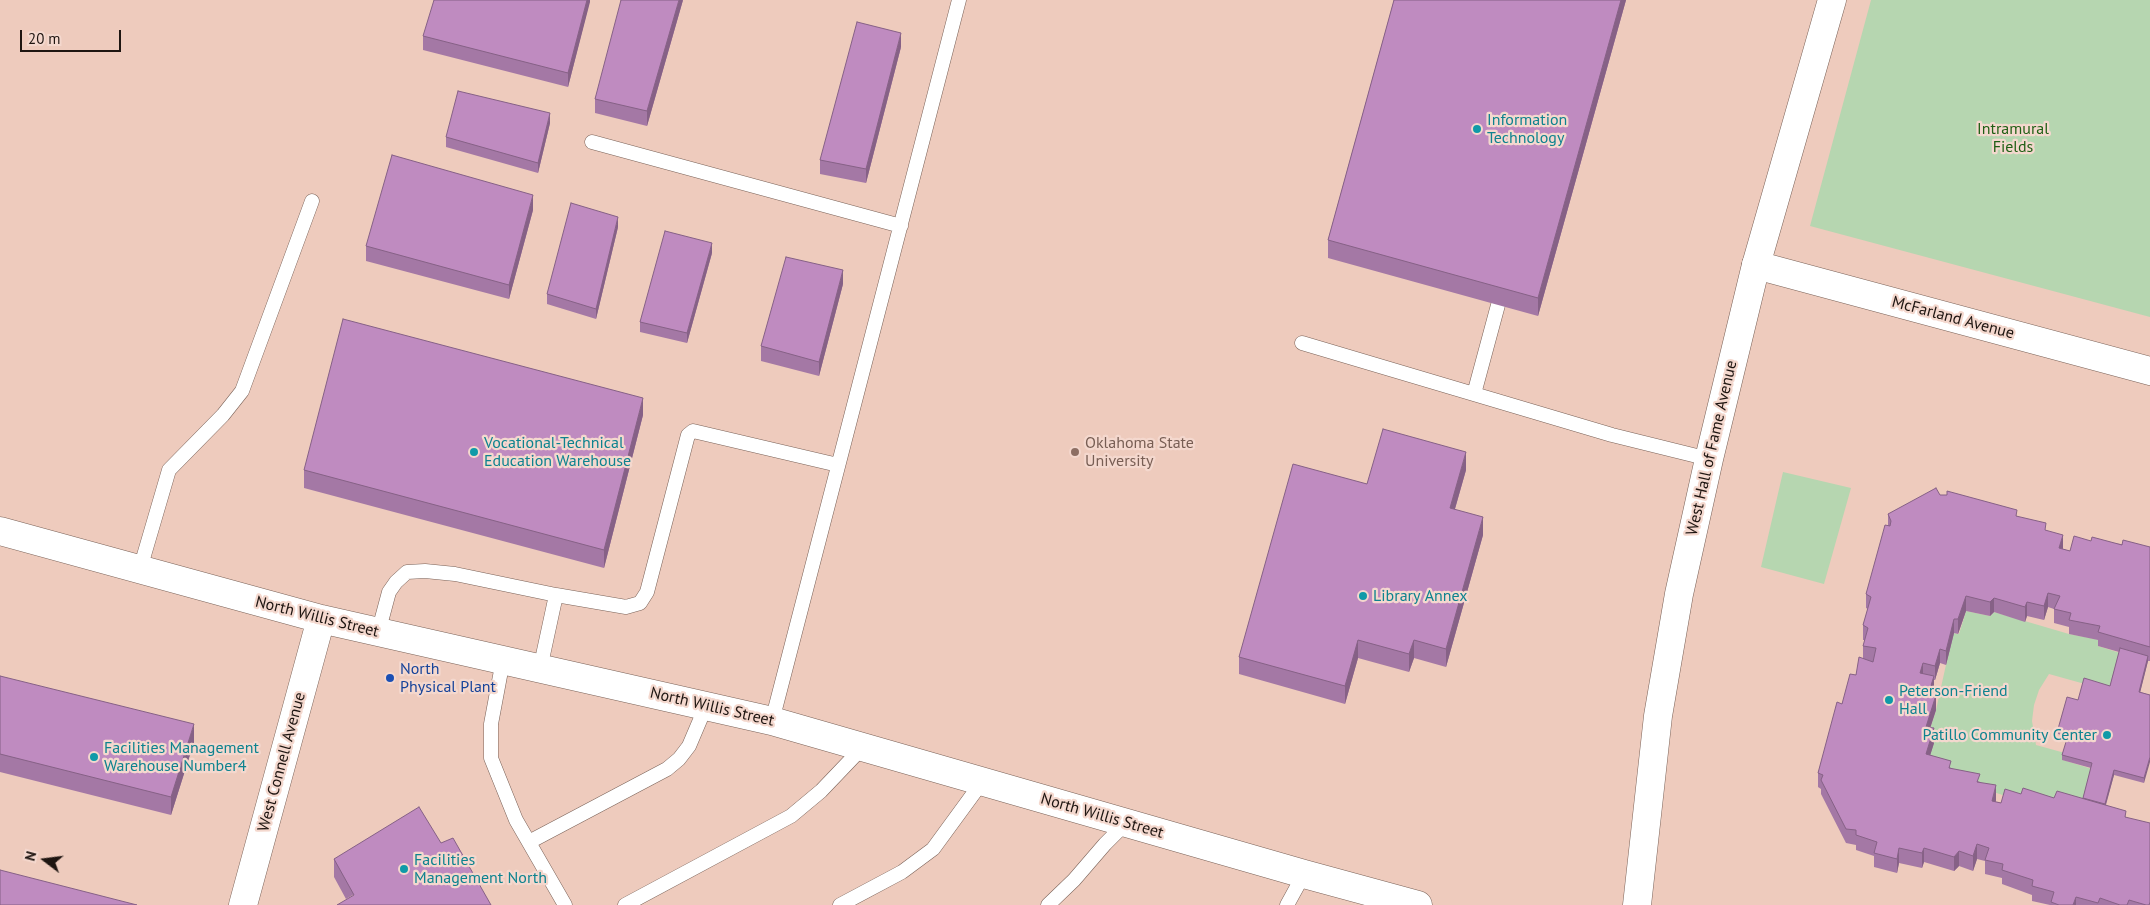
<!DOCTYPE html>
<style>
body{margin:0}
#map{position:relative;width:2150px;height:905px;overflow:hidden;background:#f4d8ce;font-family:"PT Sans",sans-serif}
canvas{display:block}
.north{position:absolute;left:20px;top:835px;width:50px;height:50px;-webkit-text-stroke:4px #f4d8ce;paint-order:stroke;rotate:285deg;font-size:14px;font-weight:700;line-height:20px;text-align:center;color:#1e1511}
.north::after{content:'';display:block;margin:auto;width:18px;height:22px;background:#1e1511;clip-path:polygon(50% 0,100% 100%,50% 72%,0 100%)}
.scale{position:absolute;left:20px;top:30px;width:101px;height:22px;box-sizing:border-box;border:2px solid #1e1511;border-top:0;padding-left:6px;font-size:15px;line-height:18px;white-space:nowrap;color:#1e1511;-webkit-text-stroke:4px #f4d8ce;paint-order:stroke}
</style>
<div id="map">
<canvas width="2150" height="905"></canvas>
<div class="north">N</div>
<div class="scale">20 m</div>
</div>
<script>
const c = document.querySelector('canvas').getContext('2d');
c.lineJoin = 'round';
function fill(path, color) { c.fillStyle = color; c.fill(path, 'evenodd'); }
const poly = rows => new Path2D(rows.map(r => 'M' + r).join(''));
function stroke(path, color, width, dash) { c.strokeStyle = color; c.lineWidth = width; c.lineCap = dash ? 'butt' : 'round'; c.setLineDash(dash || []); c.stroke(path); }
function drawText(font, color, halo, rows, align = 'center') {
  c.font = font + ' "PT Sans",sans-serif'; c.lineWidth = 4.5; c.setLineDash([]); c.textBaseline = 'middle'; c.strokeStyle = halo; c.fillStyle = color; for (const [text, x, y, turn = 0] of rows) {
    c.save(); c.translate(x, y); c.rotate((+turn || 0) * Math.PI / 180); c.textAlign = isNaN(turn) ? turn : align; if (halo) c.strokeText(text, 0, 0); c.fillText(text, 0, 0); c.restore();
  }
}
fill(poly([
 [0,0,2150,0,2150,905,0,905]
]), '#eecbbd');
fill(poly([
 [1871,0,2150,0,2150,317,1810,226],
 [1783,472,1851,488,1824,584,1761,567],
 [1966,611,1990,616,1994,612,2069,634,2100,640,2098,646,2120,653,2110,691,2049,674,2039,690,2034,705,2032,721,2036,745,2065,753,2063,760,2092,769,2080,812,2023,802,1926,769,1926,741,1936,710,1953,633,1959,634]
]), '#b6d6b0');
const service = poly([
 [592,142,901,226],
 [1302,343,1612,435,1709,459],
 [1474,394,1498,305],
 [140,569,169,470,223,415,242,391,312,201],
 [378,633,389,592,396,582,407,572,425,571,455,574,556,595,626,607,640,603,647,592,688,435,693,431,838,465],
 [503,660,491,724,491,758,516,820,565,905],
 [540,669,556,595],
 [772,721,959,0],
 [529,842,667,769,679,759,689,746,706,706],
 [625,905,791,816,821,791,863,747],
 [840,905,902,872,933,849,982,782],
 [1048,905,1074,880,1105,844,1127,822],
 [1287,905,1304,874]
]);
const minor = poly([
 [1756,265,2150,371],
 [0,531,321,619,772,721,1304,874,1418,905],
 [243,905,321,619]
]);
const secondary = poly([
 [1637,905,1658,716,1679,594,1709,459,1756,265,1832,0]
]);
stroke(service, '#7b6359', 15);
stroke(minor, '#7b6359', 29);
stroke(secondary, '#7b6359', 29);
stroke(service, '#fff', 14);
stroke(minor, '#fff', 28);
stroke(secondary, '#fff', 28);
fill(poly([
 [590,0,568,87,423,50,423,36],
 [683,0,647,126,595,113,595,99],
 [1394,0,1626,0,1538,316,1328,258,1328,240],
 [901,47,866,183,820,174,820,160],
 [550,123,538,173,446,147,446,137],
 [533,210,509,299,366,261,366,246],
 [618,227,596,319,547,304,547,294],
 [712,253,687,343,640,332,640,322],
 [843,284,819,376,761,361,761,346],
 [643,415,604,568,304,488,304,470],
 [1466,470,1455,509,1483,535,1446,667,1414,658,1409,672,1358,658,1345,704,1239,674,1239,657,1367,484],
 [1940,495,2017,516,2046,531,2063,549,2070,551,2091,541,2150,547,2150,661,2148,661,2140,692,2150,695,2144,783,2114,775,2106,805,2126,817,2150,905,2050,905,2032,901,2032,895,2002,884,2002,878,1985,874,1985,861,1977,859,1973,871,1959,866,1954,871,1924,862,1922,868,1899,863,1897,873,1874,867,1874,856,1856,850,1856,845,1846,843,1821,794,1821,789,1818,787,1818,773,1842,704,1856,675,1863,658,1863,646,1865,640,1863,640,1863,625,1868,609,1866,608,1866,594,1888,526,1888,514],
 [2048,607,2054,609,2054,623,2069,627,2069,634,2098,640,2098,646,2119,652,2110,686,2078,700,2058,729,2058,734,2068,737,2062,755,2062,760,2091,768,2083,798,2054,798,2021,794,2001,803,1996,802,1996,800,1980,782,1951,768,1930,755,1934,743,1930,728,1936,710,1932,695,1934,690,1934,680,1935,680,1940,663,1946,665,1954,633,1958,634,1966,611,1990,616,1994,612,2025,622,2027,616,2044,620],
 [0,676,194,742,171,815,0,772],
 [441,843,346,899,334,877,334,859]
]), '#a478a5');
fill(poly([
 [587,0,590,0,590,2,568,87,568,73],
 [679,0,683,0,647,126,647,111],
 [1621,0,1626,0,1538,316,1538,298],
 [901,33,901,47,866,183,866,169],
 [550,113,550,123,538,173,538,163],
 [533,195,533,210,509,299,509,285],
 [618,217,618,227,596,319,596,309],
 [712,243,712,253,687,343,687,333],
 [843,270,843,284,819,376,819,362],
 [643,398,643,415,604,568,604,550],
 [1466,452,1466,470,1450,526,1450,508],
 [1483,517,1483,535,1446,667,1446,649],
 [2063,535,2063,549,2059,548],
 [2048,593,2048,607,2044,620,2044,606],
 [1966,596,1966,611,1958,634,1958,619],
 [1994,598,1994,612,1990,616,1990,602],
 [2027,602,2027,616,2025,622,2025,607],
 [1954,619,1954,633,1946,665,1946,651],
 [1358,640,1358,658,1345,704,1345,686],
 [1414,640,1414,658,1409,672,1409,654],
 [1940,649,1940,663,1935,680,1935,666],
 [2148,656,2148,661,2139,697,2139,692],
 [1923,663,1923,677,1920,673],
 [1934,676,1934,690,1928,710,1928,695],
 [1936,695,1936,710,1926,741,1926,727],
 [194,724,194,742,171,815,171,797],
 [1934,728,1934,743,1926,769,1926,754],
 [2150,757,2150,762,2144,783,2144,778],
 [2114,770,2114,775,2102,818,2102,813],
 [1996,785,1996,800,1992,815,1992,801],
 [1977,844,1977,859,1973,871,1973,856],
 [1899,848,1899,863,1897,873,1897,859],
 [1924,848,1924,862,1922,868,1922,853],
 [1959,851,1959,866,1954,871,1954,857],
 [2076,897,2076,905,2073,905]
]), '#866186');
const building = poly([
 [434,0,587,0,568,73,423,36,434,0],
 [621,0,679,0,647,111,595,99,621,0],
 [1394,0,1621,0,1538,298,1328,240,1394,0],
 [857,22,901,33,866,169,820,160,857,22],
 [458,91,550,113,538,163,446,137,458,91],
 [392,155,533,195,509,285,366,246,392,155],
 [571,203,618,217,596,309,547,294,571,203],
 [665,231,712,243,687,333,640,322,665,231],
 [786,257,843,270,819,362,761,346,786,257],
 [343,319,643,398,604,550,304,470,343,319],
 [1383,429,1466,452,1450,508,1483,517,1446,649,1414,640,1409,654,1358,640,1345,686,1239,657,1293,464,1367,484,1383,429],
 [1936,488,1940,495,1947,495,1947,491,2017,510,2016,516,2046,523,2045,530,2063,535,2059,548,2070,551,2074,536,2091,541,2092,537,2122,545,2123,540,2150,547,2150,647,2098,632,2100,626,2069,620,2071,613,2054,609,2060,596,2048,593,2044,606,2027,602,2025,607,1994,598,1990,602,1966,596,1958,619,1954,619,1946,651,1940,649,1935,666,1923,663,1920,673,1934,676,1928,695,1936,695,1926,727,1934,728,1926,754,1951,761,1949,768,1980,774,1977,782,1996,785,1992,801,2001,803,2005,789,2021,794,2023,788,2054,798,2057,791,2126,811,2125,817,2150,823,2150,902,2149,905,2146,905,2129,900,2127,905,2120,905,2100,898,2098,903,2076,897,2073,905,2059,905,2051,902,2054,892,2032,886,2033,880,2002,870,2003,864,1985,860,1989,848,1977,844,1973,856,1959,851,1954,857,1924,848,1922,853,1899,848,1897,859,1874,853,1877,842,1856,835,1856,830,1846,829,1821,780,1823,775,1818,773,1837,702,1842,704,1850,674,1856,675,1859,657,1873,662,1876,648,1863,646,1868,628,1863,625,1871,597,1866,594,1885,525,1890,526,1891,521,1888,514,1936,488],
 [2120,648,2148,656,2139,692,2150,695,2150,757,2144,778,2114,770,2105,804,2083,798,2092,763,2062,755,2069,732,2058,729,2067,697,2078,700,2084,678,2110,686,2120,648],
 [0,676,194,724,171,797,0,754,0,676],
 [419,807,441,843,453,838,491,905,337,905,354,895,334,859,419,807],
 [0,870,137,905,0,905,0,870]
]);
fill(building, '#bf8bc0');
stroke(building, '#866186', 1);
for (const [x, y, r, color] of [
 [1477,129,5,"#0f9aa8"],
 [474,452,5,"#0f9aa8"],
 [1075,452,5,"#8d6e63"],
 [1363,596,5,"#0f9aa8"],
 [390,678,5,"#1a4fb4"],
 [1889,700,5,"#0f9aa8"],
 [2107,735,5,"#0f9aa8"],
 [94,757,5,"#0f9aa8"],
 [404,869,5,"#0f9aa8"]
]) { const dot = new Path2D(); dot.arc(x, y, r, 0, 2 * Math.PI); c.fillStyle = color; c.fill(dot); stroke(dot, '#f4d8ce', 2); }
drawText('16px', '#0d838f', '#f4d8ce', [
 ["Information",1487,120],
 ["Technology",1487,138],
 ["Vocational-Technical",484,443],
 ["Education Warehouse",484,461],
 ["Library Annex",1373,596],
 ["Peterson-Friend",1899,691],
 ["Hall",1899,709],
 ["Patillo Community Center",2097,735,"right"],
 ["Facilities Management",104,748],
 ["Warehouse Number4",104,766],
 ["Facilities",414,860],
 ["Management North",414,878]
], 'left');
drawText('16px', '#1f5f14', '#f4d8ce', [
 ["Intramural",2013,129],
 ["Fields",2013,147]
]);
drawText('16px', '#1e1511', '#f4d8ce', [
 ["McFarland Avenue",1953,318,15],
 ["West Hall of Fame Avenue",1712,448,-77],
 ["North Willis Street",317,617,14],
 ["North Willis Street",712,707,13],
 ["West Connell Avenue",282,762,-75],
 ["North Willis Street",1102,816,16]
]);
drawText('16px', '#785e54', '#f4d8ce', [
 ["Oklahoma State",1085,443],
 ["University",1085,461]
], 'left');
drawText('16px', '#164399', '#f4d8ce', [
 ["North",400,669],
 ["Physical Plant",400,687]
], 'left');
</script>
